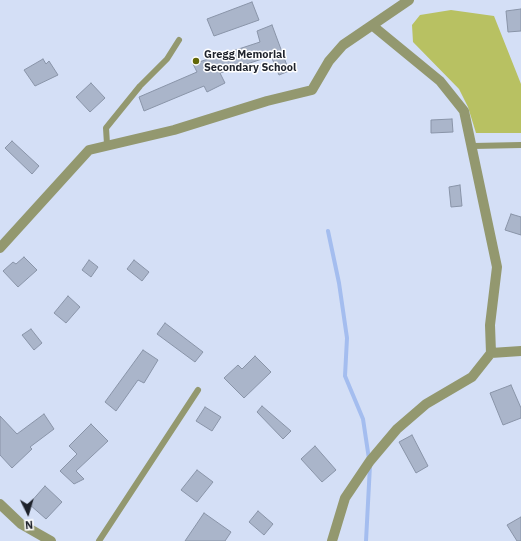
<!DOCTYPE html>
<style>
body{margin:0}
#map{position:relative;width:521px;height:541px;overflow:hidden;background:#d4dff6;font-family:"IBM Plex Sans",sans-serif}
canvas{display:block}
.north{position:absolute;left:8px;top:493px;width:40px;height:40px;-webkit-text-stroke:3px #fff;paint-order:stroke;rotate:175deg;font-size:11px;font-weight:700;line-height:16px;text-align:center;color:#1e222b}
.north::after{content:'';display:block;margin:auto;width:14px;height:18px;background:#1e222b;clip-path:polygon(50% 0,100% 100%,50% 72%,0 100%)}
</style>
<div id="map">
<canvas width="521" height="541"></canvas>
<div class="north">N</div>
</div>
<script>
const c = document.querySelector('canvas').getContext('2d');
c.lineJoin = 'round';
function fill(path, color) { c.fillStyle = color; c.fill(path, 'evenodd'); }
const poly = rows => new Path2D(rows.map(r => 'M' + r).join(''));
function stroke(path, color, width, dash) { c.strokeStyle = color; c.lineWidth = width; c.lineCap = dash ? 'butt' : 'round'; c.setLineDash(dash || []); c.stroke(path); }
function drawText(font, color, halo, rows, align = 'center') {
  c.font = font + ' "IBM Plex Sans",sans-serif'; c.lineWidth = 3; c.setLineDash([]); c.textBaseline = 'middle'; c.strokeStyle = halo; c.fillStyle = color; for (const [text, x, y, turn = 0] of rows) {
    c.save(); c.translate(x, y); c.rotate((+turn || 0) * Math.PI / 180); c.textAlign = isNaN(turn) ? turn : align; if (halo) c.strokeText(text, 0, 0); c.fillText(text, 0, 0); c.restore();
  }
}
fill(poly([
 [451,10,494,16,521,84,521,133,476,133,468,107,459,89,413,42,412,25,420,15]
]), '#b8c162');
stroke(poly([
 [328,231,339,283,347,338,345,376,363,419,369,459],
 [366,541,370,465]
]), '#a4bdef', 4);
const building = poly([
 [252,2,259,20,214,36,207,19,252,2],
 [521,9,521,31,508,32,506,11,521,9],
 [272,25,289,71,279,75,271,56,220,73,225,83,207,92,204,86,144,111,139,97,197,72,193,64,260,42,257,31,272,25],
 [43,59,46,64,49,61,58,75,35,86,24,70,43,59],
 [91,83,105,98,90,112,76,97,91,83],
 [452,119,453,132,431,133,431,120,452,119],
 [12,141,39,166,32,174,5,148,12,141],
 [460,185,462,206,451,207,449,187,460,185],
 [511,214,521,217,521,235,505,230,511,214],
 [24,257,37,270,18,287,3,271,13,262,16,264,24,257],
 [89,260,98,267,91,277,82,270,89,260],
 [134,260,149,272,142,281,127,269,134,260],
 [68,296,80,307,66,323,54,313,68,296],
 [165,323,203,352,195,362,157,334,165,323],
 [31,329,42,343,34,350,22,335,31,329],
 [143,350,158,360,144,383,138,380,116,411,105,402,143,350],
 [255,356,271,372,244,398,224,378,238,365,242,369,255,356],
 [511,385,521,408,521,418,503,425,490,393,511,385],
 [262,406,291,431,283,439,257,412,262,406],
 [205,407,221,417,212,431,196,421,205,407],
 [44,414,54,429,30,447,32,449,12,468,0,455,0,416,17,434,44,414],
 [91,424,108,441,76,471,84,479,74,484,60,471,77,454,69,446,91,424],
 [412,435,428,466,416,473,399,442,412,435],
 [315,446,336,470,322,482,301,459,315,446],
 [197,470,213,482,197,502,181,490,197,470],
 [45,486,62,502,46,519,29,504,45,486],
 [258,511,273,524,264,535,249,522,258,511],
 [204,513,231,532,225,541,185,541,204,513],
 [521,517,521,541,517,541,507,525,521,517]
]);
fill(building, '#aab5ca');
stroke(building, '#8994a8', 1);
stroke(poly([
 [107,144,106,128,140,86,167,59,179,40],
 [473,146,521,145],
 [99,541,198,390]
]), '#93986f', 6);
stroke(poly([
 [373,26,440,81,464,111,497,267,490,325,491,353],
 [0,248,89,150,174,130,267,101,312,90,329,61,343,45,409,0],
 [0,504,21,524,51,541],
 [332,541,345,498,370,461,397,429,426,404,472,377,491,353,521,351]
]), '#93986f', 10);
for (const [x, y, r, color] of [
 [196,61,4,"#626706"]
]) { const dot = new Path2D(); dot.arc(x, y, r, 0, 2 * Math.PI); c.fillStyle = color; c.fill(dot); stroke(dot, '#fff', 1.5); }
drawText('bold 11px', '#1e222b', '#fff', [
 ["Gregg Memorial",204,55],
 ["Secondary School",204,68]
], 'left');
</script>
